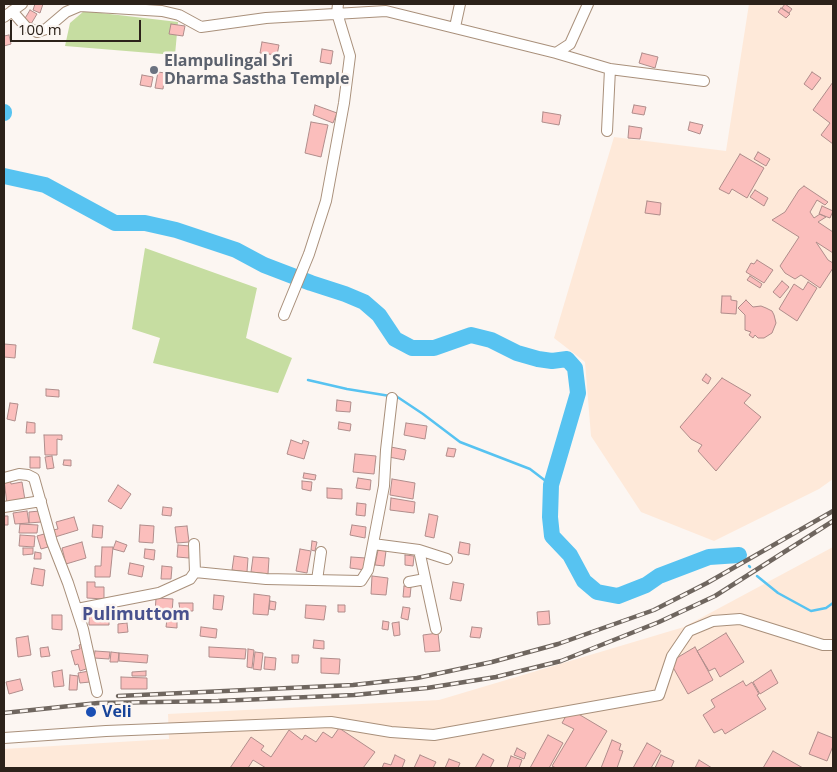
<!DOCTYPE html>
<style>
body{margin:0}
#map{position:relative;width:837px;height:772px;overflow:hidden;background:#fcf6f2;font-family:"Open Sans",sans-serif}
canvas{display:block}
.frame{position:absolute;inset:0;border:5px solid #2c221a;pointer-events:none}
.scale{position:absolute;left:10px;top:20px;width:131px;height:22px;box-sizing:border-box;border:2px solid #2c221a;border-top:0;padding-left:6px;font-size:15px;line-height:18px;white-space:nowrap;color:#2c221a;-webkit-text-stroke:4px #fcf6f2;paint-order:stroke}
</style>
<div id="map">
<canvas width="837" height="772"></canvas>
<div class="frame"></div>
<div class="scale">100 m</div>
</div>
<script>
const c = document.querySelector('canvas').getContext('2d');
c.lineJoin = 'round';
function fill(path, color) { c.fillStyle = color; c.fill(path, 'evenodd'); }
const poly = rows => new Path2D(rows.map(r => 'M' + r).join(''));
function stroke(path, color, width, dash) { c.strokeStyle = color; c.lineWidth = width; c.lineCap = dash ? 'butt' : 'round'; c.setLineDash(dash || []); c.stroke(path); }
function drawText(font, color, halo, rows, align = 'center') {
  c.font = font + ' "Open Sans",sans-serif'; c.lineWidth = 5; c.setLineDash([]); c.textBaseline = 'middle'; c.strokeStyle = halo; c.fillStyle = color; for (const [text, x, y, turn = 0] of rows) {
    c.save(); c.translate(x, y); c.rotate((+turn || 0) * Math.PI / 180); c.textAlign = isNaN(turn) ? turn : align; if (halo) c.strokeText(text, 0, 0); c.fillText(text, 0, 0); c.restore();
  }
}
fill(poly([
 [749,4,833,4,833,479,819,489,714,541,641,512,591,436,585,362,554,338,614,137,726,151],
 [833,547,833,768,4,768,4,749,169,739,168,714,439,700,684,627]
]), '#fee9d9');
fill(poly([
 [84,11,178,22,175,55,65,46,70,23],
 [145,248,257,288,246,338,292,358,278,393,153,363,160,338,132,329]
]), '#c6dda1');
stroke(poly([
 [4,177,5,176],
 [308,380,347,389,390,396],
 [396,396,423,414,460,442,530,469,551,485,552,477],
 [739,555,741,557],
 [749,566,750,567],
 [757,576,778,593,811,611,826,608,833,603]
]), '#57c3f1', 2.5);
stroke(poly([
 [4,112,4,113],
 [4,176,45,185,115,223,145,223,176,230,236,250,264,265,311,283,345,294,364,302,379,315,395,339,412,348,434,348,471,335,491,340,517,353,538,359,552,361,567,359,575,368,578,393,551,485,550,517,552,536,570,555,584,581,597,592,618,596,646,585,659,576,709,557,739,555]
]), '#57c3f1', 16);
const building = poly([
 [35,4,43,4,40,13,33,10,35,4],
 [785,4,792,9,789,13,782,8,785,4],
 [781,8,790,14,786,18,778,12,781,8],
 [30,10,37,14,31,24,24,20,30,10],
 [171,24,185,26,183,36,169,34,171,24],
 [9,35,11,44,4,46,4,36,9,35],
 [262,42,279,45,277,55,260,53,262,42],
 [322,49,333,51,331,64,320,62,322,49],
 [642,53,658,57,655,68,639,63,642,53],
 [158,72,165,73,163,89,155,88,158,72],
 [812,72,821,78,812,90,804,84,812,72],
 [142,75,153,77,151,87,140,85,142,75],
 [833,82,833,144,821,135,830,123,813,110,833,82],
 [315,105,337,113,333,123,313,115,315,105],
 [634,105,646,107,644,115,632,113,634,105],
 [543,112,561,115,559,125,542,122,543,112],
 [311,122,328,125,321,157,305,153,311,122],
 [690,122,703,125,700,134,688,130,690,122],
 [629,126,642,128,640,139,628,138,629,126],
 [758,152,770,159,766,166,754,159,758,152],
 [740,154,764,168,747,198,732,189,729,194,719,189,740,154],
 [804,186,828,202,825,205,817,200,810,212,814,218,820,214,826,217,818,222,833,232,833,253,816,242,828,260,833,263,833,268,820,288,801,275,795,279,785,273,780,266,799,237,772,220,785,212,799,190,804,186],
 [755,190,768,198,764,206,750,197,755,190],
 [647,201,661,203,660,215,645,213,647,201],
 [822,206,833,211,830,218,819,214,822,206],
 [757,260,773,270,764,283,746,272,751,263,754,264,757,260],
 [750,276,762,284,760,288,747,280,750,276],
 [782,281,789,287,780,298,773,292,782,281],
 [808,282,817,288,797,321,779,309,794,284,803,290,808,282],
 [722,296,731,296,731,300,737,301,736,314,721,313,722,296],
 [746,300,753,307,761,306,766,308,772,311,774,315,776,323,772,333,764,338,758,338,755,335,753,338,749,335,751,332,745,330,745,315,738,308,746,300],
 [4,344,16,345,15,358,4,357,4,344],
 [706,374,711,378,708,384,702,380,706,374],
 [722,378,751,395,744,403,761,417,716,471,698,451,702,445,691,439,680,427,722,378],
 [46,389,59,390,59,397,46,396,46,389],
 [337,400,351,402,350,412,336,411,337,400],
 [10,403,18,404,15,421,7,419,10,403],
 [27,422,35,423,35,433,26,433,27,422],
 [339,422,351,424,350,431,338,429,339,422],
 [406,423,427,426,425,439,404,435,406,423],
 [44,435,62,435,62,440,57,439,57,455,45,455,44,435],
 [291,440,302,444,303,440,309,442,304,459,287,454,291,440],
 [391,447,406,450,404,460,389,457,391,447],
 [448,448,456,449,454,457,446,456,448,448],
 [355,454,376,456,374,474,353,472,355,454],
 [52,456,54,468,47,469,45,457,52,456],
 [30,457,40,457,40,468,30,468,30,457],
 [64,460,71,460,71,466,63,465,64,460],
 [304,473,316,475,315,480,303,478,304,473],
 [358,478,371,480,370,490,356,488,358,478],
 [10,479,11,484,22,482,25,500,7,504,4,480,10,479],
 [392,479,415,483,413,499,390,495,392,479],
 [302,481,312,482,311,491,302,489,302,481],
 [118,485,131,494,121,509,108,501,118,485],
 [327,488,342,489,342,499,327,498,327,488],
 [391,498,415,502,414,513,390,510,391,498],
 [357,503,366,504,365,516,356,515,357,503],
 [163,507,172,508,171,516,162,515,163,507],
 [27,511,29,523,15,524,13,513,27,511],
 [40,511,41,522,29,523,29,512,40,511],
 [429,514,438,516,434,538,425,536,429,514],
 [4,516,8,516,8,525,4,525,4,516],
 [74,517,78,530,55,537,53,530,58,529,56,522,74,517],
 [20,524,38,525,37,533,19,533,20,524],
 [93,525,103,526,102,538,92,537,93,525],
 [140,525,154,526,153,543,139,542,140,525],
 [352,525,366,527,365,538,350,535,352,525],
 [187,526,189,542,177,543,175,527,187,526],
 [44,534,48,547,41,549,37,536,44,534],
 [20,535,35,536,34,547,19,546,20,535],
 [116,541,127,545,124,552,113,549,116,541],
 [312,541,317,542,315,551,311,550,312,541],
 [82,542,86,558,66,564,62,548,82,542],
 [460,542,470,544,469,555,458,553,460,542],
 [178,545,190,546,189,558,177,557,178,545],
 [102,547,113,547,110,577,95,577,95,566,101,566,102,547],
 [23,548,33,548,33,554,23,555,23,548],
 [145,549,155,550,154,560,144,558,145,549],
 [300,549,311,551,307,573,296,571,300,549],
 [378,550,386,551,384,566,375,565,378,550],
 [35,552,41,553,41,559,34,559,35,552],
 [405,555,414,556,413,566,405,565,405,555],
 [234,556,248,558,247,572,232,570,234,556],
 [253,557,269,558,268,574,251,572,253,557],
 [351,557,366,558,365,570,350,568,351,557],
 [130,563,144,566,142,577,128,574,130,563],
 [162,566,172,567,171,579,161,579,162,566],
 [34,568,45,570,43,586,31,584,34,568],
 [372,576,388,578,386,595,371,594,372,576],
 [87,582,95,582,95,587,104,587,104,599,87,598,87,582],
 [453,582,464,584,461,601,450,599,453,582],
 [404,586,411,587,410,597,403,597,404,586],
 [254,594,270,596,268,615,253,614,254,594],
 [214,595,224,596,222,610,213,609,214,595],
 [156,598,173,599,172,614,155,613,156,598],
 [270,601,276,602,275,610,269,609,270,601],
 [179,603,193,603,193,611,180,611,179,603],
 [306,605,326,606,324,620,305,618,306,605],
 [338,605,345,605,345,612,338,612,338,605],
 [403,607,410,608,408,620,401,618,403,607],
 [549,611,550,624,538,625,537,612,549,611],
 [52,615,62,615,62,630,52,629,52,615],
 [89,616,109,616,109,625,89,625,89,616],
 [167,619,177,620,177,628,166,627,167,619],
 [383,621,389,622,388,630,382,629,383,621],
 [399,622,400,635,394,636,392,623,399,622],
 [127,623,128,632,118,633,118,624,127,623],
 [201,627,217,629,216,638,200,636,201,627],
 [472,627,482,628,480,638,470,637,472,627],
 [438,633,440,651,425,652,423,635,438,633],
 [726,633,744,662,720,677,715,668,709,671,697,651,726,633],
 [28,636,31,655,18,657,16,638,28,636],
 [314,640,324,641,324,649,313,648,314,640],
 [85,643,92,667,80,671,78,664,75,665,71,651,80,649,79,645,85,643],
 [48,647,50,656,41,657,40,648,48,647],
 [209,647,246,649,245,659,209,657,209,647],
 [695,647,713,680,688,694,670,662,695,647],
 [248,649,254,650,252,668,247,667,248,649],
 [95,651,110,652,109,659,94,658,95,651],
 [111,652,119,653,118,662,110,662,111,652],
 [255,652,263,653,261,670,253,669,255,652],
 [119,653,148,655,147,663,119,661,119,653],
 [292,655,299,655,298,663,292,663,292,655],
 [265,657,276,658,275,670,264,669,265,657],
 [321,658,340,659,339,674,321,673,321,658],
 [62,670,64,686,54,687,52,672,62,670],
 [771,670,778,683,760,694,753,682,771,670],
 [89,671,90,682,80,683,78,673,89,671],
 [146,671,146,676,132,676,132,672,146,671],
 [70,675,78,676,77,690,69,690,70,675],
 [121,677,147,678,147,689,121,689,121,677],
 [20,679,23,690,9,694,6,682,20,679],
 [743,681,746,686,752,682,759,694,757,695,766,709,725,734,722,729,714,733,703,715,715,707,711,700,743,681],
 [96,708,97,713,87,714,87,709,96,708],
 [570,709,607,731,585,768,556,768,552,766,574,729,562,723,570,709],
 [339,728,375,752,363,768,266,768,253,760,248,768,230,768,251,737,264,746,261,750,271,757,289,730,302,740,305,735,316,742,323,732,332,738,339,728],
 [818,732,833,738,833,746,827,761,809,754,818,732],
 [548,735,563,743,549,768,530,768,548,735],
 [612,740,621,744,619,750,623,751,617,768,601,768,612,740],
 [647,743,661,751,651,768,633,768,647,743],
 [517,748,526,753,524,759,514,755,517,748],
 [773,751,803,768,763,768,773,751],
 [483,754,494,760,490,768,475,768,483,754],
 [395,755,405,760,402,768,382,768,384,763,391,765,395,755],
 [420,755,436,762,433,768,414,768,420,755],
 [661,755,674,761,671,768,655,768,661,755],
 [511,756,522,760,519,768,507,768,511,756],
 [449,759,460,763,458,768,445,768,449,759],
 [699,760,712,768,695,768,699,760]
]);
fill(building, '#fbbebc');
stroke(building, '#b08d8b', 1);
const street = poly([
 [12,11,26,27,37,32,46,29,66,12,80,6,162,11,179,15,201,27,266,18,386,11,556,53,570,44,588,4],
 [4,17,22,4],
 [455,27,460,4],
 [556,53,610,69,704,81],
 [607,131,610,69],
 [284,315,309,254,326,201,344,103,350,56,337,13,338,4],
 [4,478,19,474,28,475,34,478,52,542,68,583,83,629,97,692],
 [4,507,41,501],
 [194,544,195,572],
 [373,544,419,550,447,559],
 [419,550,436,629],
 [317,580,321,552],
 [409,582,425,579],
 [77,609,159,593,190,579,195,572,266,579,361,581,368,570,384,486,386,450,392,398],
 [4,738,106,731,331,722,391,732,434,735,659,695,672,656,689,631,713,621,740,619,823,645,833,645]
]);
stroke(street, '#a9907b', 12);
stroke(street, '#fff', 10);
const rail = poly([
 [118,696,353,685,417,678,492,662,558,644,654,610,707,583,833,511],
 [4,713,98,703,218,701,354,695,427,688,496,677,561,661,659,622,715,596,833,521]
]);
stroke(rail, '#6f665f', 4.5);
stroke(rail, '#fcf6f2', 2.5, [8]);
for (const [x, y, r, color] of [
 [154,70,5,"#6b7280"],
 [91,712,6,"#1a4fb4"]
]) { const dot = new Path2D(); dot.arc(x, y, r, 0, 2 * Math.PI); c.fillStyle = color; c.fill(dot); stroke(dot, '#fcf6f2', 2); }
drawText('bold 16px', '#5b616d', '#fcf6f2', [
 ["Elampulingal Sri",164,61],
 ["Dharma Sastha Temple",164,79]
], 'left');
drawText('bold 16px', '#164399', '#fcf6f2', [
 ["Veli",102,712]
], 'left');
drawText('bold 18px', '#48518e', '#fcf6f2', [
 ["Pulimuttom",136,615]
]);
</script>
